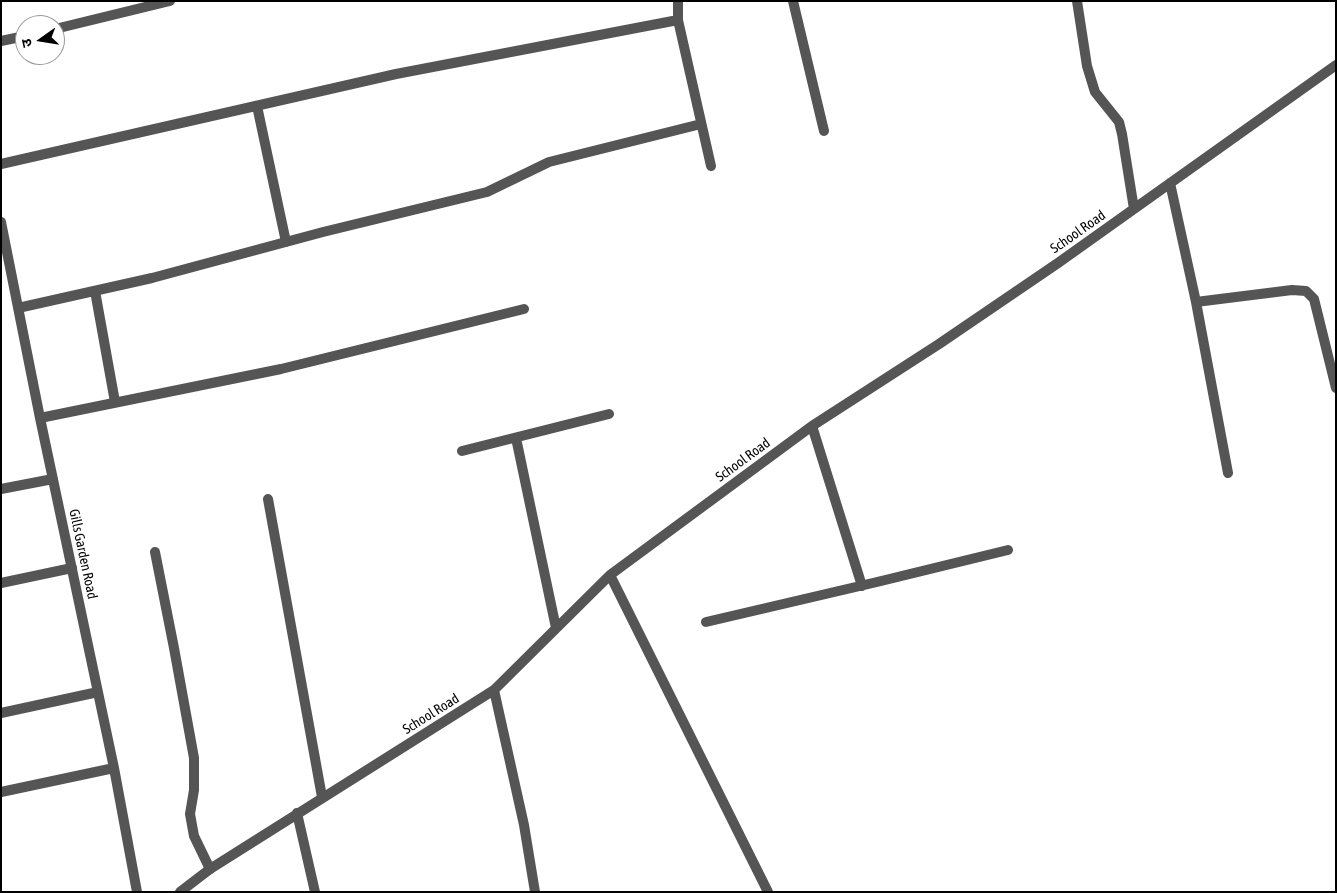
<!DOCTYPE html>
<meta charset="utf-8">
<style>
body{margin:0}
#map{position:relative;width:1337px;height:893px;overflow:hidden;background:#fff;font-family:"Asap Condensed","Noto Sans Devanagari",sans-serif}
canvas{display:block}
.frame{position:absolute;inset:0;border:2px solid #000;pointer-events:none}
.north{position:absolute;left:15px;top:15px;width:50px;height:50px;box-sizing:border-box;background:#fff;border:1px solid #999;border-radius:50%;rotate:257deg;font-size:14px;font-weight:700;line-height:20px;text-align:center;color:#000}
.north::after{content:'';display:block;margin:auto;width:18px;height:22px;background:#000;clip-path:polygon(50% 0,100% 100%,50% 72%,0 100%)}
</style>
<div id="map">
<canvas width="1337" height="893"></canvas>
<div class="frame"></div>
<div class="north">उ</div>
</div>
<script>
const c = document.querySelector('canvas').getContext('2d');
c.lineJoin = 'round';
const poly = rows => new Path2D(rows.map(r => 'M' + r).join(''));
function stroke(path, color, width, dash) { c.strokeStyle = color; c.lineWidth = width; c.lineCap = dash ? 'butt' : 'round'; c.setLineDash(dash || []); c.stroke(path); }
function drawText(font, color, halo, rows, align = 'center') {
  c.font = font + ' "Asap Condensed",sans-serif'; c.lineWidth = 5; c.setLineDash([]); c.textBaseline = 'middle'; c.strokeStyle = halo; c.fillStyle = color; for (const [text, x, y, turn = 0] of rows) {
    c.save(); c.translate(x, y); c.rotate((+turn || 0) * Math.PI / 180); c.textAlign = isNaN(turn) ? turn : align; if (halo) c.strokeText(text, 0, 0); c.fillText(text, 0, 0); c.restore();
  }
}
stroke(poly([
 [155,552,174,648,194,758,194,790,190,814,194,836,210,869],
 [1,583,72,568]
]), '#555', 10);
stroke(poly([
 [678,1,678,20,711,166],
 [793,1,824,131],
 [1077,1,1087,66,1095,92,1119,122,1122,134,1134,209],
 [55,29,170,1],
 [1,41,25,36],
 [257,106,286,242],
 [1,164,396,74,678,20],
 [1170,183,1196,302,1228,473],
 [1,222,40,418,114,768,137,892],
 [95,291,115,402],
 [1196,302,1292,290,1306,291,1314,299,1336,388],
 [18,308,152,278,323,232,487,192,549,162,701,124],
 [40,418,281,369,524,309],
 [812,426,862,586],
 [516,438,556,628],
 [462,451,609,414],
 [1,489,53,479],
 [268,499,322,797],
 [610,575,768,892],
 [706,622,877,582,1008,550],
 [494,690,524,825,535,892],
 [1,713,98,692],
 [1,792,114,768],
 [297,813,315,892],
 [180,892,210,869,494,690,610,575,812,426,939,344,1058,263,1336,65]
]), '#555', 10);
drawText('14px', '#000', '#fff', [
 ["School Road",1078,232,-35],
 ["School Road",743,460,-36],
 ["Gills Garden Road",83,554,78],
 ["School Road",431,714,-32]
]);
</script>
